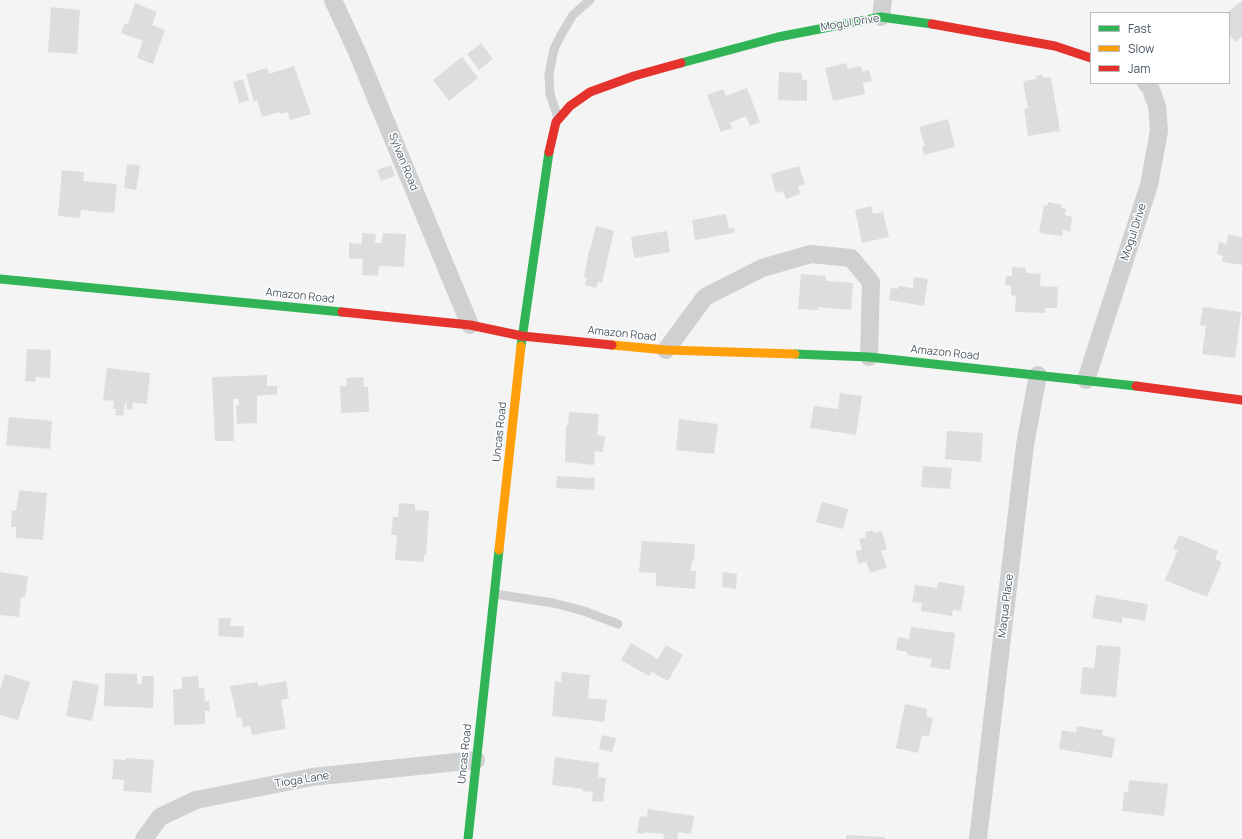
<!DOCTYPE html>
<style>
body{margin:0}
#map{position:relative;width:1242px;height:839px;overflow:hidden;background:#f4f4f4;font-family:Manrope,sans-serif}
canvas{display:block}
.legend{position:absolute;left:1090px;top:12px;width:140px;height:72px;box-sizing:border-box;background:#fff;border:1px solid #b7bbc0;margin:0;padding:5px 7px;list-style:none;font-size:12px;color:#4a5661}
.legend li{display:flex;align-items:center;gap:8px;height:20px}
.legend b{width:20px;border:1px solid #b7bbc0}
</style>
<div id="map">
<canvas width="1242" height="839"></canvas>
<ul class="legend">
<li><b style="height:5px;background:#30b455"></b>Fast</li>
<li><b style="height:5px;background:#ff9f0a"></b>Slow</li>
<li><b style="height:5px;background:#e5322d"></b>Jam</li>
</ul>
</div>
<script>
const c = document.querySelector('canvas').getContext('2d');
c.lineJoin = 'round';
function fill(path, color) { c.fillStyle = color; c.fill(path, 'evenodd'); }
const poly = rows => new Path2D(rows.map(r => 'M' + r).join(''));
function stroke(path, color, width, dash) { c.strokeStyle = color; c.lineWidth = width; c.lineCap = dash ? 'butt' : 'round'; c.setLineDash(dash || []); c.stroke(path); }
function drawText(font, color, halo, rows, align = 'center') {
  c.font = font + ' Manrope,sans-serif'; c.lineWidth = 3; c.setLineDash([]); c.textBaseline = 'middle'; c.strokeStyle = halo; c.fillStyle = color; for (const [text, x, y, turn = 0] of rows) {
    c.save(); c.translate(x, y); c.rotate((+turn || 0) * Math.PI / 180); c.textAlign = isNaN(turn) ? turn : align; if (halo) c.strokeText(text, 0, 0); c.fillText(text, 0, 0); c.restore();
  }
}
fill(poly([
 [1241,1,1242,3,1242,36,1236,42,1229,34,1229,13,1227,13],
 [135,3,157,12,152,25,165,30,153,64,137,58,143,41,121,33,125,23,128,24],
 [51,7,80,10,77,54,48,52],
 [481,43,493,59,479,70,467,54],
 [462,57,478,78,449,101,433,80],
 [846,63,848,69,861,66,862,72,869,70,872,81,863,83,865,94,833,101,825,68],
 [294,66,311,114,290,120,288,112,280,114,279,112,262,117,257,100,254,102,246,74,267,68,269,74],
 [779,72,802,73,802,80,807,80,807,101,778,100],
 [1043,75,1043,78,1051,77,1060,131,1028,136,1024,109,1028,108,1023,81,1037,79,1036,76],
 [243,79,249,100,239,103,233,82],
 [747,88,760,122,750,126,746,116,730,123,732,128,721,132,707,95,723,89,726,96],
 [948,119,955,147,924,155,922,146,925,146,919,127],
 [127,164,140,165,136,190,124,188],
 [391,165,395,176,381,181,377,170],
 [799,166,805,184,798,186,800,194,786,199,783,191,776,193,771,174],
 [62,170,84,172,83,181,117,184,114,213,81,210,80,218,58,216],
 [1048,202,1062,205,1061,208,1066,209,1065,215,1072,217,1070,232,1063,230,1062,236,1039,233,1044,205,1047,206],
 [871,206,873,214,883,212,889,237,862,243,855,210],
 [726,214,729,229,734,228,734,233,695,240,692,220],
 [596,226,614,231,602,283,598,282,596,288,585,285,587,278,584,277,589,250,590,250],
 [667,231,670,252,634,258,631,237],
 [362,233,376,234,375,243,382,243,383,233,406,234,404,267,379,266,378,276,362,275,363,259,349,258,349,243,362,244],
 [1228,235,1242,237,1242,265,1222,262,1223,256,1217,254,1219,242,1227,244],
 [1012,267,1026,268,1026,273,1041,274,1040,286,1058,287,1057,308,1045,308,1045,313,1015,312,1016,296,1011,295,1011,286,1005,285,1006,276,1012,276],
 [801,274,826,276,826,281,853,283,851,310,818,307,818,310,798,309],
 [914,277,928,279,924,306,889,300,891,288,898,289,898,286,913,288],
 [1203,307,1241,312,1235,358,1202,354,1206,326,1200,325],
 [27,349,51,350,50,378,36,377,35,382,25,381],
 [107,368,150,373,147,404,133,403,132,410,126,409,127,404,125,403,123,416,115,415,116,409,113,409,114,401,103,400],
 [267,375,267,386,277,386,277,394,257,396,257,423,237,424,236,406,239,406,239,399,233,399,234,441,215,441,212,377],
 [363,377,364,387,368,387,369,412,341,413,340,386,347,386,346,378],
 [840,393,862,396,856,435,810,428,814,406,838,409],
 [569,412,599,414,597,435,605,436,603,452,595,451,594,465,565,462,566,425,568,425],
 [9,417,52,421,50,449,6,445],
 [679,419,718,424,714,454,676,450],
 [947,431,983,433,981,462,945,459],
 [923,466,952,468,950,489,921,487],
 [557,476,595,478,594,490,556,488],
 [19,490,47,493,43,540,16,538,16,527,11,527,12,510,16,511],
 [822,502,848,509,843,529,816,522],
 [399,503,415,504,415,510,429,511,426,555,424,555,424,562,395,560,397,535,391,535,393,517,398,517],
 [873,530,874,533,882,531,887,549,881,551,887,567,870,573,866,561,859,564,855,551,862,550,859,539,866,537,865,532],
 [1179,535,1218,551,1215,559,1222,562,1207,597,1165,580,1178,550,1173,549],
 [642,541,695,544,694,561,692,560,691,571,696,571,695,589,656,586,656,573,639,572],
 [0,572,28,576,25,598,21,597,19,617,0,615],
 [723,572,737,574,736,589,722,587],
 [938,582,965,586,961,611,953,610,952,616,921,611,922,603,912,602,915,585,937,588],
 [1096,595,1148,604,1145,621,1122,617,1122,623,1092,618],
 [219,618,231,618,230,626,244,626,243,638,218,636],
 [911,627,955,633,950,670,930,667,932,659,907,655,907,652,896,650,898,637,909,639],
 [631,643,658,659,666,645,683,655,668,681,652,672,649,676,621,660],
 [1097,645,1121,647,1116,697,1080,694,1083,667,1094,668],
 [562,672,590,675,588,698,607,700,604,722,552,716,555,681,561,682],
 [105,673,137,674,137,684,142,684,142,676,154,676,153,708,104,706],
 [5,674,30,682,18,720,0,715,0,689],
 [198,676,199,688,204,688,205,701,209,701,210,711,205,711,205,724,174,725,173,689,182,689,182,677],
 [73,680,99,685,92,721,66,716],
 [286,681,289,698,281,700,286,729,252,735,250,726,243,727,241,717,237,718,230,686,258,682,258,686],
 [905,704,927,709,926,716,933,718,929,737,922,735,918,753,896,748],
 [1077,726,1103,730,1102,735,1115,738,1112,758,1059,749,1062,730,1076,733],
 [602,735,616,738,612,752,599,749],
 [555,757,599,763,598,777,606,778,603,802,592,801,593,792,582,791,583,789,552,785],
 [126,758,154,760,151,793,123,791,124,780,112,779,114,759,126,760],
 [1129,780,1168,784,1164,816,1122,811,1124,792,1128,792],
 [648,809,694,816,691,834,678,832,677,839,663,839,664,834,644,832,644,834,637,833,640,816,647,817],
 [846,835,885,837,885,839,846,839]
]), '#ddddde');
stroke(poly([
 [558,118,550,94,549,74,554,49,562,33,573,15,590,0],
 [495,594,553,603,584,611,618,624]
]), '#ced0d2', 9);
stroke(poly([
 [333,0,357,52,470,325],
 [881,17,883,0],
 [666,350,705,297,762,268,811,254,851,258,871,282,869,357],
 [1086,380,1149,185,1159,131,1157,106,1150,87,1146,83],
 [144,839,160,817,196,800,312,777,476,760],
 [978,839,1025,445,1038,375]
]), '#ced0d2', 18);
stroke(poly([
 [681,63,778,37,881,17,932,24],
 [0,279,342,312],
 [521,346,549,152],
 [795,354,869,357,1136,386],
 [468,839,499,550]
]), '#30b455', 9);
stroke(poly([
 [612,345,666,350,795,354],
 [499,550,521,346]
]), '#ff9f0a', 9);
stroke(poly([
 [932,24,1055,46,1091,58],
 [549,152,556,122,570,106,590,92,634,76,681,63],
 [342,312,470,325,522,336,612,345],
 [1136,386,1242,400]
]), '#e5322d', 9);
drawText('11px', '#4a5661', '#fff', [
 ["Mogul Drive",850,23,-9],
 ["Sylvan Road",403,162,68],
 ["Mogul Drive",1134,232,-72],
 ["Amazon Road",300,296,6],
 ["Amazon Road",622,334,6],
 ["Amazon Road",945,353,6],
 ["Uncas Road",500,432,-84],
 ["Maqua Place",1006,606,-83],
 ["Uncas Road",465,754,-84],
 ["Tioga Lane",302,780,-9]
]);
</script>
